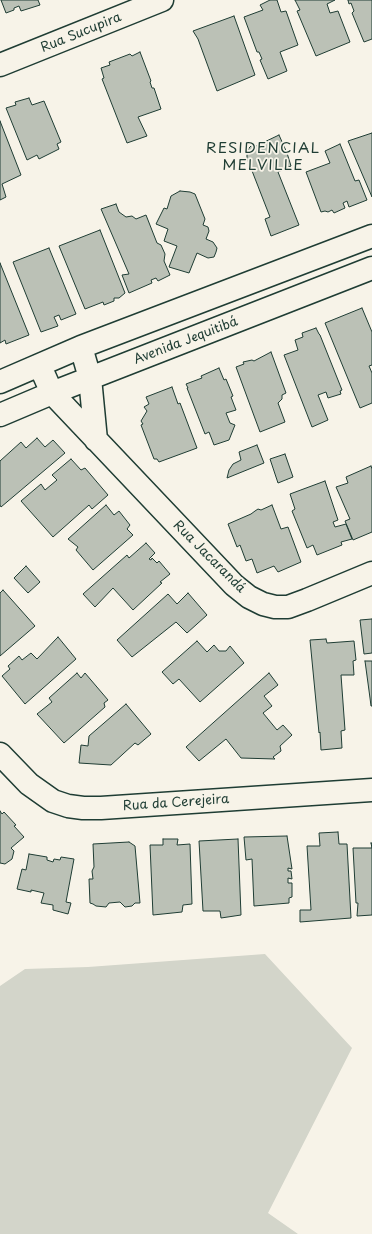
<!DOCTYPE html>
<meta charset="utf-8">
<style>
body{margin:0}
canvas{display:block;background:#f7f3e8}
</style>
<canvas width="372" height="1234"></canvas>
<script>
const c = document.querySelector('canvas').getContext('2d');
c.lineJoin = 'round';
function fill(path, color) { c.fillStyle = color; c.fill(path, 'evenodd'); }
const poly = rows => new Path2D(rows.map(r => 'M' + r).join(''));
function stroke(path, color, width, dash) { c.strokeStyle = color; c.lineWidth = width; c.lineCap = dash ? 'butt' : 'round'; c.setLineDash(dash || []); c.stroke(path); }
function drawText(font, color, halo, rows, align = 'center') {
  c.font = font + ' "Playpen Sans",sans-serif'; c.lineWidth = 3.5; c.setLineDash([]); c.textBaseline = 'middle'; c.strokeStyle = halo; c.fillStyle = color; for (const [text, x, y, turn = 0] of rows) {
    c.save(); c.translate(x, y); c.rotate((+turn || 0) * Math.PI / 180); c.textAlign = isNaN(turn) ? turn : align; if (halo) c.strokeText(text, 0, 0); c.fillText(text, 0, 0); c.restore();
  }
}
fill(poly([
 [265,954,352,1048,268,1213,298,1234,0,1234,0,986,25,969,88,967]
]), '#d3d5ca');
const building = poly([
 [1,0,38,0,40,5,21,11,19,6,14,8,14,10,6,13,1,0],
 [270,0,277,0,281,12,286,11,298,45,280,52,287,71,268,79,260,60,262,59,259,52,257,52,244,17,263,10,260,5,270,0],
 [295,0,335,0,327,4,330,13,338,11,350,42,316,56,297,11,300,10,295,0],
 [348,0,372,0,372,39,364,42,352,13,354,11,351,3,349,4,348,0],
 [234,16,255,75,217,91,198,39,193,31,234,16],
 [140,52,151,81,150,82,152,88,154,88,161,109,138,117,147,136,127,143,102,79,104,78,101,68,110,65,109,62,130,54,132,56,140,52],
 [29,98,32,105,44,101,61,142,57,144,59,149,39,159,37,155,27,160,6,108,16,105,15,102,29,98],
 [0,121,21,175,2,184,6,197,0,200,0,121],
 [372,133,372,197,348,141,372,133],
 [279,135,287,153,291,166,278,172,299,225,271,236,265,219,270,217,247,158,247,153,249,148,251,146,254,144,256,146,279,135],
 [340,144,355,181,359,180,367,200,349,207,347,201,343,203,345,208,334,213,332,210,328,212,325,211,321,212,306,172,330,163,325,151,340,144],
 [180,191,190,192,195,194,205,219,203,225,208,227,209,231,206,239,213,242,217,248,216,252,214,257,208,258,197,253,189,273,169,267,177,246,164,241,168,229,156,224,164,208,167,209,171,196,180,191],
 [116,204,119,212,126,217,132,216,136,219,146,215,157,243,161,245,165,254,164,261,170,275,158,281,156,278,151,280,152,283,129,293,122,275,129,274,101,209,116,204],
 [100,230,125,293,119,298,114,298,114,301,104,305,103,302,85,309,59,246,100,230],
 [49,248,76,314,61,320,59,315,54,317,58,326,41,332,13,262,49,248],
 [0,263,29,335,6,344,5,340,0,343,0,263],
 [362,308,372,332,372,365,369,366,372,373,372,403,360,408,325,323,362,308],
 [316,328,319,334,320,335,342,390,340,391,341,394,328,398,326,392,318,395,328,420,312,427,284,355,298,350,295,340,303,337,302,333,316,328],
 [271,352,286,393,282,395,282,399,278,403,285,422,260,432,236,367,244,364,243,362,252,360,254,361,271,352],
 [219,368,224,380,226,379,233,396,231,397,236,410,226,413,230,423,235,425,229,440,214,445,209,432,205,434,187,388,188,388,186,384,202,378,201,376,219,368],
 [172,387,178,404,180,403,197,448,159,462,157,459,154,459,141,425,143,424,141,421,147,411,144,407,149,404,146,397,172,387],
 [37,438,45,447,53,440,65,453,1,507,0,505,0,461,21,442,26,448,37,438],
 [257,445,264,463,227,478,229,470,233,464,241,460,239,452,257,445],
 [285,454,293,477,278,483,270,459,285,454],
 [71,459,81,470,85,468,108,495,92,509,89,505,53,537,21,501,41,484,45,490,57,480,52,475,71,459],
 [371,466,372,469,372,532,353,540,345,521,350,519,336,487,348,483,346,477,371,466],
 [325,481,338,520,333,522,335,527,346,524,352,539,341,542,342,545,317,555,313,545,307,548,292,511,295,509,290,494,325,481],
 [106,505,114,515,119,511,130,525,127,529,133,535,93,570,76,550,78,547,68,539,106,505],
 [272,505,281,529,288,527,301,562,278,572,274,566,257,573,252,559,246,561,240,545,237,547,228,524,251,514,255,511,258,509,261,510,272,505],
 [146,543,155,553,149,559,151,560,152,558,157,563,159,561,170,574,160,582,162,583,133,610,113,588,95,607,83,594,127,555,129,558,146,543],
 [26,566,40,582,28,593,14,578,26,566],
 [3,590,35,626,0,656,0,593,3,590],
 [188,593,207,615,187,633,176,622,132,657,117,640,168,594,177,604,188,593],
 [372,619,372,653,364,654,360,620,372,619],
 [58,637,76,659,25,704,2,676,10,669,8,666,19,656,22,660,31,653,37,659,58,637],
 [326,639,327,643,354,641,356,660,353,661,354,675,341,675,345,730,341,731,342,748,321,750,320,732,319,733,310,640,326,639],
 [197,641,207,652,214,645,219,651,226,651,230,646,244,663,200,702,179,679,173,684,162,672,197,641],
 [365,661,372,661,372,706,371,706,370,698,365,661],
 [77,673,81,678,85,673,108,700,104,703,105,707,64,743,37,714,52,702,49,698,77,673],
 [269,673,278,685,264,696,272,706,263,713,277,730,283,725,292,735,280,746,281,751,273,757,275,759,241,758,226,739,199,761,186,747,269,673],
 [126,704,151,734,138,745,135,743,111,765,79,763,81,745,88,746,89,736,126,704],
 [0,811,2,814,4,812,16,825,14,826,24,837,11,848,14,851,12,859,5,864,0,863,0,811],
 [338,832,339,844,347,844,351,918,300,922,300,910,311,910,307,846,320,846,319,833,338,832],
 [287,836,292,869,288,868,288,871,291,871,292,879,288,878,288,883,292,883,292,897,289,898,289,903,254,906,252,859,246,860,244,837,287,836],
 [163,839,178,839,177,845,190,844,192,904,183,905,182,912,153,915,150,845,163,845,163,839],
 [238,839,241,915,221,918,220,911,203,911,199,841,238,839],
 [129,842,135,846,140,903,135,903,132,906,125,907,120,902,109,903,106,907,96,906,93,904,90,903,89,879,93,879,92,871,94,867,93,844,129,842],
 [371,843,372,843,372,915,357,916,358,903,356,903,353,848,372,848,371,843],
 [29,854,47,857,47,860,53,862,54,859,60,860,61,857,74,859,66,902,71,903,68,914,53,910,53,905,41,903,44,893,31,890,31,892,17,889,22,869,26,870,29,854]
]);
fill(building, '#bbc1b6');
stroke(building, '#1f3d34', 1);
const minor = poly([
 [0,65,162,0],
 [81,347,90,378,96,440],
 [40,366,52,393,234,585,249,597,263,604,275,607,288,607,307,600,372,573],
 [0,382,81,347,372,236],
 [0,415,52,393,372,268],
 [0,754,29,784,53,801,68,806,83,808,101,808,372,790]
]);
stroke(minor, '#1f3d34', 25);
stroke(minor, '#f7f3e8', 22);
drawText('13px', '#1f3d34', '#f7f3e8', [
 ["Rua Sucupira",81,33,-22],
 ["Avenida Jequitibá",186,341,-21],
 ["Rua Jacarandá",209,557,45],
 ["Rua da Cerejeira",176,803,-4]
]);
c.letterSpacing = '1px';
drawText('15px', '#1f3d34', '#f7f3e8', [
 ["RESIDENCIAL",263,149],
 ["MELVILLE",263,166]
]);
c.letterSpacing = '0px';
</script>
